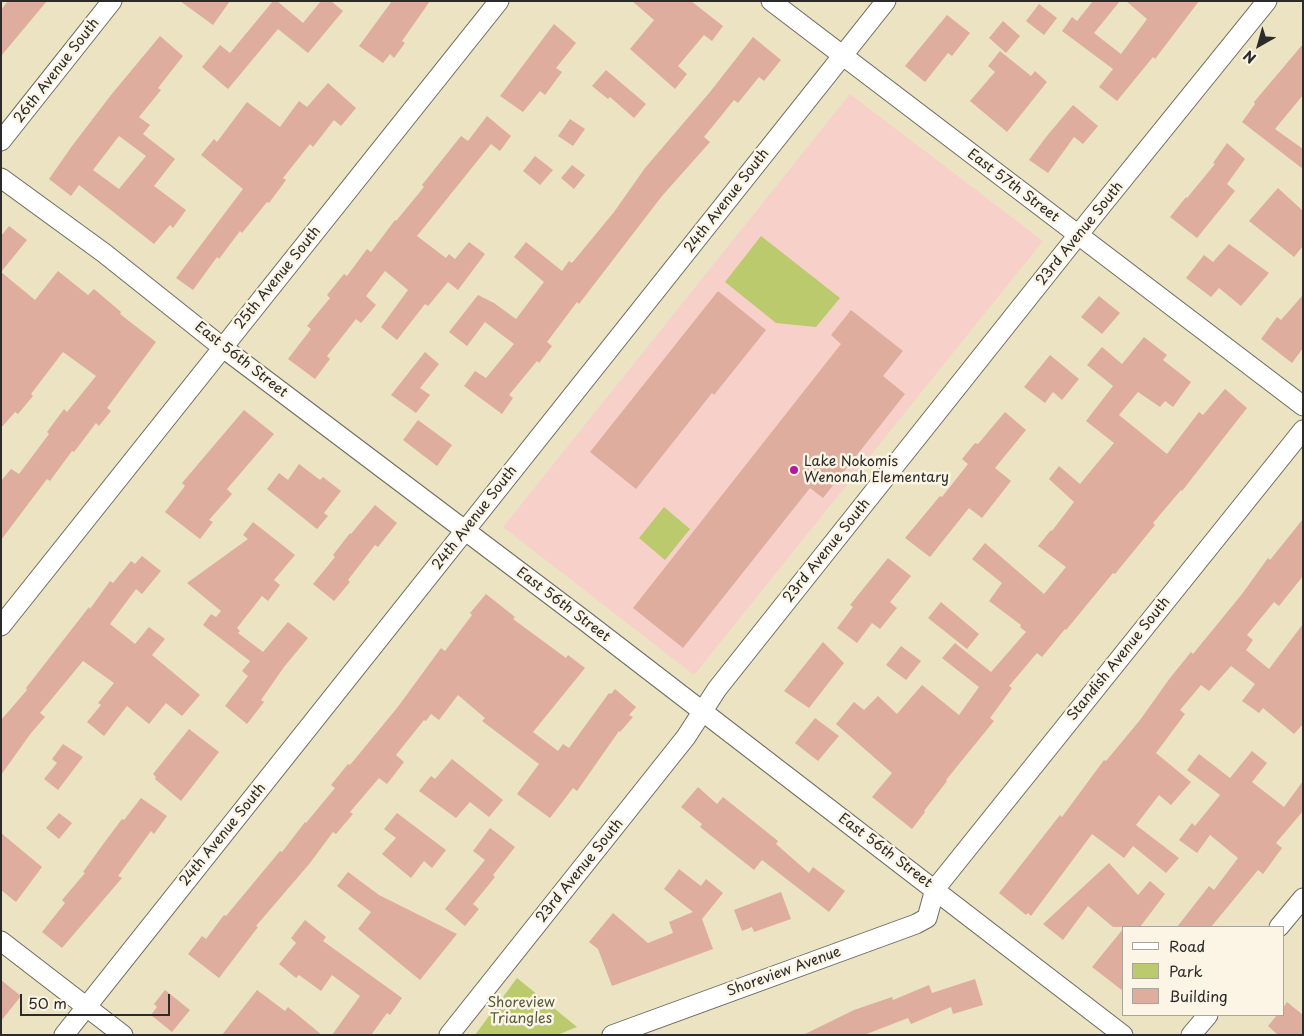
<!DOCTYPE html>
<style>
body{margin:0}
#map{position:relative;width:1304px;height:1036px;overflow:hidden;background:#ebe3c2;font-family:"Playpen Sans",sans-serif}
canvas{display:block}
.frame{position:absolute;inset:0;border:2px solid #2b2b2b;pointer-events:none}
.legend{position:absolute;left:1122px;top:926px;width:162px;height:90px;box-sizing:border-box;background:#fcf5e5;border:1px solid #a8a49b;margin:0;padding:6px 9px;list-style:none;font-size:15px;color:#2b2b2b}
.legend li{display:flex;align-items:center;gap:10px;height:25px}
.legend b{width:25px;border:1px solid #a8a49b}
.north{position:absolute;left:1234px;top:20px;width:50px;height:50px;-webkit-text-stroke:4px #fcf5e5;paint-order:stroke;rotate:218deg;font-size:14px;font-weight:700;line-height:20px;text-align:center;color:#2b2b2b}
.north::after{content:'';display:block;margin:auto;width:18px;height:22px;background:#2b2b2b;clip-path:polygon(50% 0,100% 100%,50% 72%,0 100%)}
.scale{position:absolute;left:20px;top:994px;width:150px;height:22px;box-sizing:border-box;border:2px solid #2b2b2b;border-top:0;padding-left:6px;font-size:15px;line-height:18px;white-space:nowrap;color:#2b2b2b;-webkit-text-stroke:4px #fcf5e5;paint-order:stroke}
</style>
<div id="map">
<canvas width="1304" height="1036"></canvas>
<div class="frame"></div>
<ul class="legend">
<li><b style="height:6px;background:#fff"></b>Road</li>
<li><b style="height:14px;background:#bbca6d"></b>Park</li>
<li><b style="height:14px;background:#dead9e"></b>Building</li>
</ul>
<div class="north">N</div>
<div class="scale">50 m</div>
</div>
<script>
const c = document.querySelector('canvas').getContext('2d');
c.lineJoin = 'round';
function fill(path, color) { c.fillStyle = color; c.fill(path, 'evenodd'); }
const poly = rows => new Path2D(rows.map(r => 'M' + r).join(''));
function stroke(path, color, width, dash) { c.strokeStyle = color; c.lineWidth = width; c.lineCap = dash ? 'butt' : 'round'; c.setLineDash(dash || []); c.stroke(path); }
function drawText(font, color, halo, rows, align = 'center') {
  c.font = font + ' "Playpen Sans",sans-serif'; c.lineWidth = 5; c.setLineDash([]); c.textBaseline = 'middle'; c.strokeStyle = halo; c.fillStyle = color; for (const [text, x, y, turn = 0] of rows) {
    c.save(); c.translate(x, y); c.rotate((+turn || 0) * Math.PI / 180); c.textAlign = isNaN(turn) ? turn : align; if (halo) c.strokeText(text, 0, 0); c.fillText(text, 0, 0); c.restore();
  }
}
fill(poly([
 [850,94,1043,241,694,675,503,527]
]), '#f7d1c9');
fill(poly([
 [761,236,840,298,816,327,776,323,725,282],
 [664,507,690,529,665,560,639,538],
 [517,978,577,1027,557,1035,475,1035]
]), '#bbca6d');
fill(poly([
 [8,1,47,1,1,56,1,10],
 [180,1,230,1,213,25],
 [273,1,277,1,303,23,321,1,331,1,343,11,308,53,278,29,228,89,202,67,220,45,230,53],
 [392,1,430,1,402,41,405,43,394,58,390,54,383,63,359,46],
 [632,1,691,1,723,26,712,41,704,35,678,66,687,74,675,89,630,49,654,20],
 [1093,1,1120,1,1094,33,1121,54,1147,19,1126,1,1199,1,1155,59,1153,57,1117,101,1099,87,1113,69,1062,31,1072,17,1077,21],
 [1039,4,1057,18,1044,35,1026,21],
 [947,15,970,33,952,56,948,53,925,82,905,66],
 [1003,21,1020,36,1006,53,989,38],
 [554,24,576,43,556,68,562,72,545,95,540,91,523,112,500,96],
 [160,36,183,56,158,88,161,90,139,117,150,125,143,134,175,159,154,186,186,210,173,228,170,225,154,244,79,185,71,196,49,179,72,146,111,95],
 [119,136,146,156,119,189,93,170],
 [753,37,781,60,764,81,759,77,738,103,734,100,704,137,710,142,662,196,579,304,577,302,547,342,552,346,539,363,537,361,509,395,513,398,502,414,464,386,475,371,486,378,514,344,485,322,467,346,449,332,478,295,494,303,516,319,544,282,514,257,526,242,562,271,569,261,572,263,614,212,645,168,710,92],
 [1303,44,1303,95,1275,129,1303,149,1303,169,1242,122,1255,104,1254,102],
 [1000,51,1031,76,1035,71,1047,82,1007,132,970,101,995,72,988,66],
 [606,70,646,104,634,118,610,97,608,99,592,86],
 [328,83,356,108,341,126,334,120,313,147,310,144,283,178,286,180,269,203,267,202,242,233,240,231,219,259,217,257,193,290,176,278,243,189,201,155,214,139,217,142,247,102,280,127,299,101,307,107],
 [1073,105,1098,126,1083,144,1074,137,1048,173,1029,160,1046,137],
 [487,116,511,136,500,151,491,144,417,236,446,258,449,254,455,259,469,242,485,254,458,290,448,282,428,306,425,304,397,340,381,327,408,290,385,271,366,296,376,305,361,323,356,319,327,356,330,359,315,379,288,359,311,329,307,326,330,298,327,295,344,274,347,276,367,249,371,252,395,220,396,221,424,187,422,185,461,136,468,141],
 [570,119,585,129,573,146,558,136],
 [1227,143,1245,159,1227,184,1235,191,1197,238,1170,217,1186,197,1187,198,1215,164,1213,163],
 [535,156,553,170,540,185,523,171],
 [572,165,585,175,574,189,561,178],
 [1278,188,1303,211,1303,246,1294,257,1249,221],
 [9,226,27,240,1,272,35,300,58,271,88,295,94,289,121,312,120,314,156,342,107,408,111,411,99,426,96,423,74,452,72,451,50,481,47,479,1,540,1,481,11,469,19,474,49,434,47,432,64,409,67,412,96,376,63,352,31,394,33,396,18,414,15,412,1,428,1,236],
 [1229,244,1269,273,1241,306,1219,288,1211,297,1186,278,1204,255,1213,262],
 [718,291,766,330,714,395,712,393,636,489,590,452],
 [1303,295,1303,348,1292,363,1261,339,1277,317,1281,320],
 [1099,296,1120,313,1102,334,1081,317],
 [851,310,903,351,883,376,905,394,823,498,810,488,683,648,633,608,841,344,831,335],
 [1144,337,1167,355,1163,360,1191,382,1173,407,1165,401,1160,407,1138,392,1119,415,1167,454,1199,412,1203,415,1225,389,1247,408,1182,491,1181,490,1153,523,1155,525,1115,574,1113,573,1066,630,1065,629,1042,657,1037,653,1009,686,1012,688,990,718,994,721,946,780,947,781,924,811,925,812,912,829,872,797,892,773,836,724,854,702,864,710,878,696,897,714,922,685,959,715,979,687,942,658,955,643,991,672,1026,632,1020,627,1021,625,989,601,1002,583,972,559,985,543,1044,594,1066,567,1038,546,1051,530,1052,531,1074,502,1049,479,1059,466,1080,484,1114,443,1086,421,1113,386,1087,365,1102,347,1122,364],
 [425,352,439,364,420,388,430,395,416,413,391,395],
 [1050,355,1079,379,1062,400,1053,392,1045,403,1024,387],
 [244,410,274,434,227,489,232,494,209,520,213,522,200,539,165,512,185,486,182,483],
 [1005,412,1026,430,995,468,1011,481,982,518,969,508,930,557,905,538,940,496,942,497,968,464,962,459,975,443,978,444],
 [418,420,452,445,437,466,403,440],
 [299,464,320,480,323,477,341,491,324,513,328,516,317,529,267,489,279,473,288,480],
 [375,505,397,523,378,547,375,545,348,580,350,582,334,601,313,584,335,557,333,555,350,533,351,534],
 [1303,519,1303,576,1279,606,1274,602,1247,635,1253,640,1246,650,1269,669,1303,624,1303,724,1294,734,1263,708,1259,713,1242,701,1255,684,1231,666,1209,691,1201,685,1180,710,1185,714,1156,753,1191,782,1171,805,1159,795,1136,825,1179,858,1166,873,1133,846,1124,858,1092,834,1031,916,1028,913,1026,915,999,893,1060,815,1062,817,1104,760,1106,761,1140,720,1170,678,1191,652,1193,654,1242,594,1268,558,1270,560],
 [253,522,295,555,274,580,280,585,268,601,262,596,237,628,240,631,238,633,263,652,288,622,308,638,284,667,261,700,264,702,247,724,225,706,248,676,242,671,250,661,203,625,211,614,216,617,221,611,187,583,248,539,243,535],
 [142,556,161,571,142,594,136,589,110,624,135,644,149,627,165,639,152,655,200,695,182,716,166,703,149,724,127,706,104,736,87,722,101,705,98,703,114,683,83,661,40,713,45,717,31,733,1,775,1,720,27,690,26,688,89,607,90,609,110,581,113,583,131,561,135,564],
 [888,558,911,576,890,602,897,608,880,629,872,623,857,643,837,628,853,607,850,605],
 [486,594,515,617,513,619,566,658,568,655,585,668,533,732,558,751,563,744,569,748,609,693,611,694,615,689,636,707,629,715,633,717,620,732,619,731,577,791,573,788,550,818,517,794,539,764,482,721,485,718,458,695,439,720,431,714,426,721,424,720,396,755,404,762,387,784,379,778,350,812,353,814,336,834,333,832,310,863,256,926,258,927,219,978,188,954,202,936,206,939,224,915,226,916,280,851,282,852,305,822,306,823,335,788,331,785,348,764,350,765,397,708,441,648,445,651,472,615,470,613],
 [941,602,979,634,967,649,928,618],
 [823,642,844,663,809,708,784,691],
 [901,646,921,661,906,680,886,665],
 [815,718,839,736,818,761,795,743],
 [189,729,219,752,181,801,155,779,156,777,153,774],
 [63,744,83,757,58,790,44,779,57,763,52,759],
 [1252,751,1267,763,1252,782,1284,807,1303,781,1303,811,1276,843,1282,848,1263,874,1258,870,1211,927,1177,927,1209,886,1214,890,1238,858,1210,835,1197,853,1179,840,1192,823,1195,826,1220,795,1187,770,1199,754,1230,778],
 [452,759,503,800,489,817,470,802,456,818,419,791,431,776,435,779],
 [698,787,717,804,723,797,778,841,776,844,809,873,813,867,845,891,829,912,762,860,754,870,700,827,702,824,681,807],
 [141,798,167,816,154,834,151,831,118,876,122,878,62,948,42,932,65,903,62,900,85,873,83,872,104,843,122,819,124,820],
 [59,813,72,823,59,839,46,828],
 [397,813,446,850,432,868,424,861,411,878,382,854,396,838,384,829],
 [490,828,515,847,493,875,495,877,473,904,479,909,465,926,445,909,485,860,473,851],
 [1,833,42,867,16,902,1,890],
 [1109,863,1138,895,1150,881,1165,894,1140,927,1113,927,1088,906,1063,940,1043,924],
 [679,869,701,886,706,879,723,893,702,919,713,949,612,986,598,949,589,942,613,913,648,943,673,933,669,922,693,912,664,889],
 [348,872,379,895,457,934,420,980,358,929,371,912,337,886],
 [781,892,791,919,754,932,752,927,742,931,734,910],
 [305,920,326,937,323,941,402,998,390,1015,387,1013,371,1035,332,1035,360,996,332,975,321,991,299,975,296,978,279,964,296,943,291,938],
 [1123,929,1123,991,1092,967],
 [975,979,983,1005,953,1014,951,1007,911,1024,908,1018,864,1035,803,1035,854,1010,892,997,893,1000,929,985,932,993],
 [1,980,21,996,1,1021],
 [165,990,190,1010,172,1032,151,1015,157,1007,154,1004],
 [257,990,285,1011,288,1007,322,1035,222,1035],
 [1287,1002,1303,1015,1303,1035,1278,1035,1268,1026,1277,1015,1283,1015,1283,1008]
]), '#dead9e');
const minor = poly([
 [771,1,1303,406],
 [1,141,112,1],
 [1,178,104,253,222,347,585,621,1123,1035],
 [1,626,499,1],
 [1279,927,1303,898],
 [1,941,123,1035],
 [64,1035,886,1],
 [449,1035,686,737,717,689,1090,220,1267,1],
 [612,1035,916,924,927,918,935,889,1303,430],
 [1191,1035,1208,1015]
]);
stroke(minor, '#6e6b60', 21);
stroke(minor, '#fff', 19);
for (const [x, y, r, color] of [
 [794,470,5,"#b5179e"]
]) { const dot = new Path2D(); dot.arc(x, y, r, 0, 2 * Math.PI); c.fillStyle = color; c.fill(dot); stroke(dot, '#fcf5e5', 2); }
drawText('14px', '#2b2b2b', '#fcf5e5', [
 ["26th Avenue South",57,71,-52],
 ["East 57th Street",1013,186,37],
 ["24th Avenue South",727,201,-52],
 ["23rd Avenue South",1080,234,-51],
 ["25th Avenue South",278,278,-51],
 ["East 56th Street",241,360,38],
 ["24th Avenue South",475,518,-52],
 ["23rd Avenue South",827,551,-51],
 ["East 56th Street",563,605,37],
 ["Standish Avenue South",1119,659,-51],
 ["24th Avenue South",223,835,-51],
 ["East 56th Street",885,851,37],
 ["23rd Avenue South",580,871,-51],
 ["Shoreview Avenue",784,972,-20]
]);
drawText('14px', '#2b2b2b', '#fcf5e5', [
 ["Lake Nokomis",804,462],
 ["Wenonah Elementary",804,478]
], 'left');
drawText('14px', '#565b3f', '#fcf5e5', [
 ["Shoreview",521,1003],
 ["Triangles",521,1019]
]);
</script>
